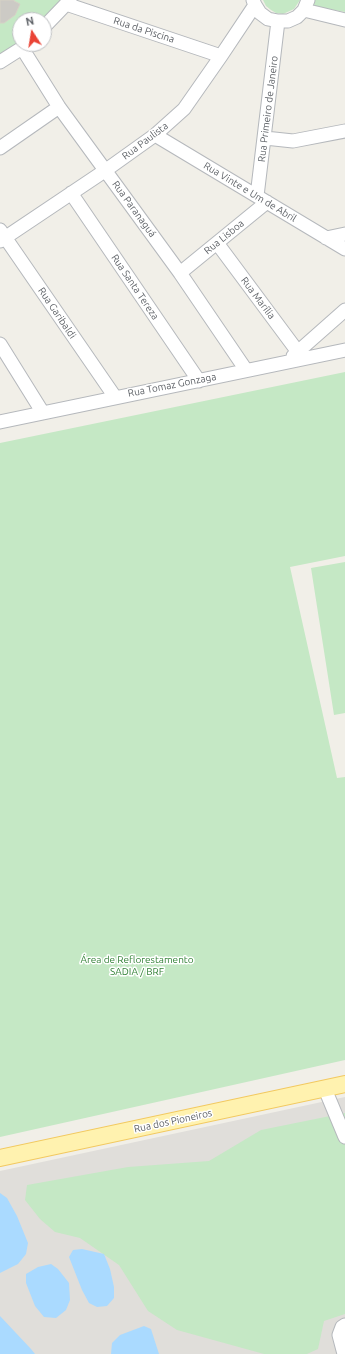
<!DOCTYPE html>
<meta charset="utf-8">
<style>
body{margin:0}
#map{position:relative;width:345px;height:1354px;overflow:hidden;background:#f1efe8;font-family:Ubuntu,sans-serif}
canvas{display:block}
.north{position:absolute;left:12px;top:12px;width:40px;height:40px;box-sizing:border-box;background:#fff;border:1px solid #bfc1c3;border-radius:50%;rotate:348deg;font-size:11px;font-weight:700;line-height:16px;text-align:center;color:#5f6368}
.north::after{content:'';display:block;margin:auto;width:14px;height:18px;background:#ea4335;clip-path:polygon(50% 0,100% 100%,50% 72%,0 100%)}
</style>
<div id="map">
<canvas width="345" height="1354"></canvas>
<div class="north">N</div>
</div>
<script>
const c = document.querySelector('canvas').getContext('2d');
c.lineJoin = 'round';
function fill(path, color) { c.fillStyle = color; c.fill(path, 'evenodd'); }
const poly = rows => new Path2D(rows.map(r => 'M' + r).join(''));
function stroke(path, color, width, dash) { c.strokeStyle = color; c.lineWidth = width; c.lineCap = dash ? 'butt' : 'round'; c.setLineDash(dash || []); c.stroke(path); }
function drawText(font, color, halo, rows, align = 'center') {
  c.font = font + ' Ubuntu,sans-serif'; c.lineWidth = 3; c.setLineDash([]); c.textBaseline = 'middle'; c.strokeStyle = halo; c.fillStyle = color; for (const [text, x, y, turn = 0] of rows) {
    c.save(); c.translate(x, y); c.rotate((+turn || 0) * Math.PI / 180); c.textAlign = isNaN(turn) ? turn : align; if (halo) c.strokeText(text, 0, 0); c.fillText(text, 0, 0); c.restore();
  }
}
fill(poly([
 [345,1097,345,1354,0,1354,0,1171]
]), '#e0deda');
fill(poly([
 [0,0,67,0,44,20,20,20,20,44,0,59],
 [263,0,300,0,294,9,283,14,276,13,271,10,266,6],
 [314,0,345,0,345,12,312,6],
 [345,372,345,556,290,567,337,778,345,777,345,1060,0,1137,0,443],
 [345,562,345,713,334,715,311,568],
 [345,1113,345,1314,324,1321,318,1349,307,1354,264,1354,177,1330,148,1311,119,1265,80,1238,55,1232,40,1219,25,1200,27,1185,128,1167,209,1161,261,1130]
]), '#c5e8c5');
fill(poly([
 [0,1193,7,1198,17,1216,28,1243,26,1254,18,1264,0,1273],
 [82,1249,104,1254,110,1269,114,1287,114,1298,107,1306,97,1307,89,1303,82,1290,69,1257,73,1250],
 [51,1264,58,1269,69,1283,70,1300,66,1310,56,1318,44,1317,35,1306,26,1283,26,1274,38,1267],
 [0,1316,31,1349,35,1354,0,1354],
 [144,1326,151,1329,159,1354,111,1354,112,1343,120,1335]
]), '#aadaff');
const building = poly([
 [0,0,14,0,14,1,20,4,15,15,4,23,0,23,0,0]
]);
fill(building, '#cccac5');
stroke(building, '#d6d1c6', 1);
const minor = poly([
 [253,0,255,5,260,13,268,19,278,21,288,21,297,17,304,10,308,0],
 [66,4,221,56],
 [304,10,345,20],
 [44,27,70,0],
 [22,48,59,107,180,273,246,370],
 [0,62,22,48,27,44],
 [155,135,345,249],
 [265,138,293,141,345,131],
 [0,148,59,107],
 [71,193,199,381],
 [257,196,278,21],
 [0,230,115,397],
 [326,238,345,234],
 [0,241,106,170,155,135,184,109,221,56,255,5],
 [217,243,298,352],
 [180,273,267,202],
 [0,344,43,413],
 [293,356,345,310],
 [0,422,345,350],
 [325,1089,345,1137],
 [344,1354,339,1335,342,1327,345,1325]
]);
const major = poly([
 [0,1158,345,1084]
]);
stroke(minor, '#b5b8bc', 15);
stroke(major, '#f2c960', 18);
stroke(minor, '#fff', 13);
stroke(major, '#fff2af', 16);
drawText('10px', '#5f6368', '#fff', [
 ["Rua da Piscina",144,30,18],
 ["Rua Primeiro de Janeiro",268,109,-83],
 ["Rua Paulista",145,141,-37],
 ["Rua Vinte e Um de Abril",250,192,31],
 ["Rua Paranaguá",134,209,54],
 ["Rua Lisboa",224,237,-39],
 ["Rua Santa Tereza",135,287,56],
 ["Rua Marília",258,298,53],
 ["Rua Garibaldi",57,313,56],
 ["Rua Tomaz Gonzaga",172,385,-11],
 ["Rua dos Pioneiros",173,1121,-12]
]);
drawText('10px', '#348238', '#fff', [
 ["Área de Reflorestamento",137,960],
 ["SADIA / BRF",137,972]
]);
</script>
